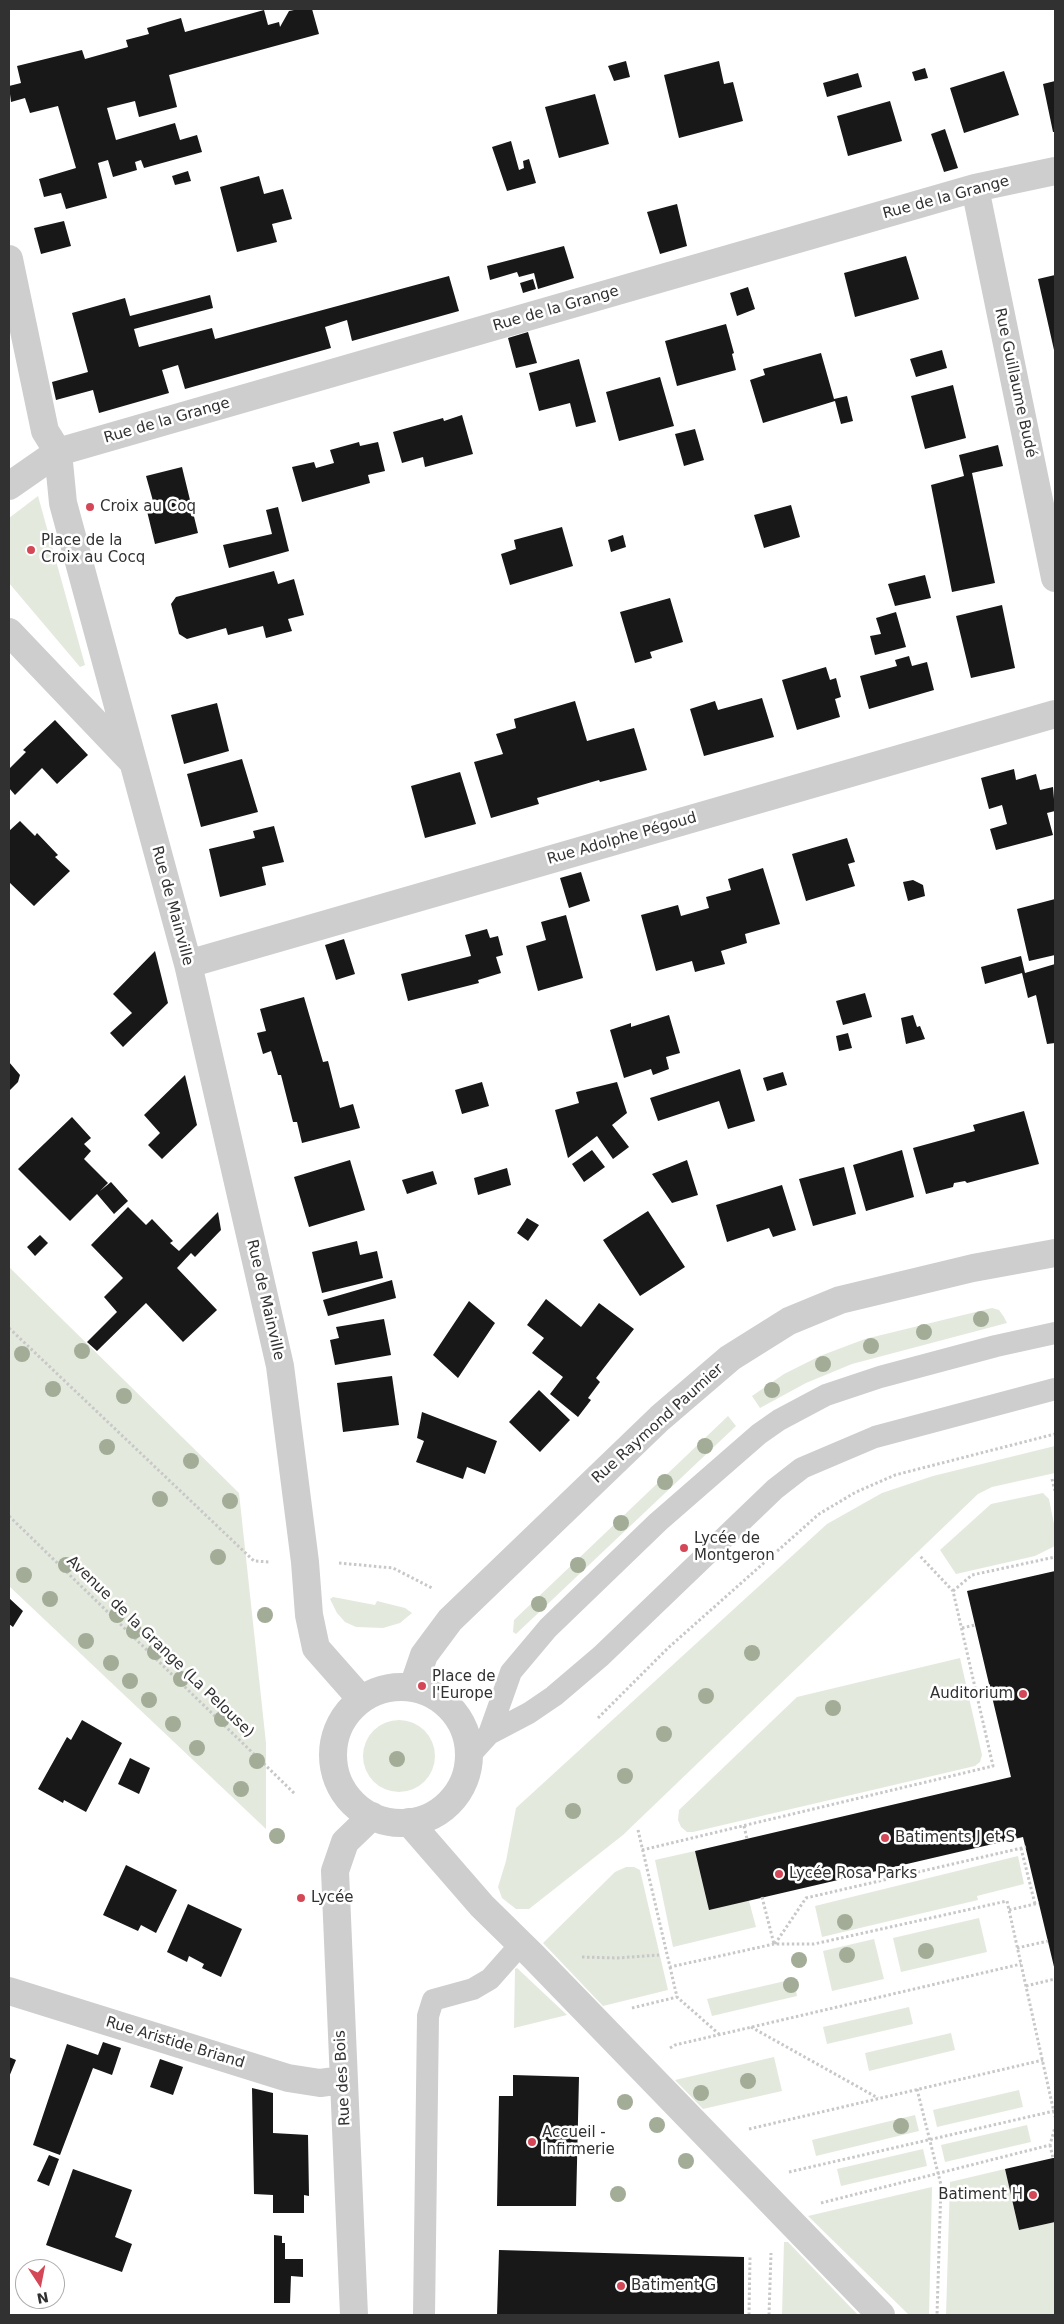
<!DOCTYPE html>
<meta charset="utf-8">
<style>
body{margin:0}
#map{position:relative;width:1064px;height:2324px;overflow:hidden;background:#fff;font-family:"DejaVu Sans",sans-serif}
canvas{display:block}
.frame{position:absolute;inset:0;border:10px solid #313131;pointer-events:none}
.north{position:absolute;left:15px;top:2259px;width:50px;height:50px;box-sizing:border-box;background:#fff;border:1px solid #adadad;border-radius:50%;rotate:169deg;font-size:14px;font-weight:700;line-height:20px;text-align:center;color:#313131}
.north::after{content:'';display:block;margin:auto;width:18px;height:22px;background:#d44756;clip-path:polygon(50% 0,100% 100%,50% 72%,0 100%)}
</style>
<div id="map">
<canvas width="1064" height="2324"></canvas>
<div class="frame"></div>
<div class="north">N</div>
</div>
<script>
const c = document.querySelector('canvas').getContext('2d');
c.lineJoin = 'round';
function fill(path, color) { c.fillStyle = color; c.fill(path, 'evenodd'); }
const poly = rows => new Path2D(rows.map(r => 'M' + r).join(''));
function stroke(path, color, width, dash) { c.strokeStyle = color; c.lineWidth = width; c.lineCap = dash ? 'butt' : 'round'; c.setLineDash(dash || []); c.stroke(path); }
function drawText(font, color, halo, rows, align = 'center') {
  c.font = font + ' "DejaVu Sans",sans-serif'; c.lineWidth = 5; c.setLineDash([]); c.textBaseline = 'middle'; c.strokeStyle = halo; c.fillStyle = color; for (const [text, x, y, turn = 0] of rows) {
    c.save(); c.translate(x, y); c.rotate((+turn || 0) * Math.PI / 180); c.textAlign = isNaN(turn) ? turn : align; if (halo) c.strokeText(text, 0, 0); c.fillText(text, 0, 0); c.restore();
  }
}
fill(poly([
 [38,496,85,665,80,667,9,583,9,518],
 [9,1267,239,1493,266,1743,266,1829,9,1586],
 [992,1308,999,1310,1004,1317,1007,1323,852,1364,806,1383,760,1408,752,1396,784,1374,820,1356,865,1339],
 [728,1416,736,1426,516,1634,513,1632,514,1620],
 [1055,1446,1055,1473,992,1487,978,1494,623,1835,529,1909,516,1909,502,1898,498,1887,506,1861,516,1808,827,1524,882,1493,933,1476],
 [1043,1493,1049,1499,1055,1529,1055,1545,1053,1547,1035,1556,956,1574,940,1550,991,1504],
 [333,1597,375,1605,377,1601,405,1608,412,1613,400,1623,383,1628,356,1627,345,1622,337,1613,330,1599],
 [960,1658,982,1755,980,1762,975,1766,693,1832,687,1832,681,1827,678,1820,679,1810,797,1697],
 '363 1756a36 36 0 1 1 72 0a36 36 0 1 1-72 0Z',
 [695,1851,749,1901,756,1927,673,1947,655,1860],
 [1018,1856,1024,1884,977,1896,978,1900,822,1937,815,1906],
 [626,1867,634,1867,640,1870,668,1990,603,2006,543,1943,615,1872],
 [979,1918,987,1952,901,1972,893,1938],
 [874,1939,884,1979,832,1991,823,1951],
 [517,1968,567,2015,514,2028,515,1969],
 [794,1979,797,1996,712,2016,707,1999],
 [909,2007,913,2024,827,2044,823,2027],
 [951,2033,955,2050,869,2071,865,2053],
 [774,2057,782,2091,703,2109,675,2080],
 [1019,2090,1023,2107,937,2127,933,2110],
 [915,2115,919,2131,816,2156,812,2140],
 [1027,2125,1031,2142,945,2162,941,2145],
 [923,2149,927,2166,841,2186,837,2169],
 [1005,2169,1019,2230,1055,2222,1055,2315,946,2315,950,2182],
 [932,2187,929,2315,909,2315,808,2216],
 [784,2242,788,2242,858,2315,782,2315]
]), '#e4e9dd');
fill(poly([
 [299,9,312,9,319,34,169,75,177,107,139,117,135,101,107,108,116,140,175,123,180,140,197,135,202,152,144,168,141,160,135,162,137,170,113,177,108,160,98,163,107,198,66,209,61,193,44,197,39,179,76,168,58,106,30,113,25,98,11,102,9,86,21,83,17,66,82,50,85,59,128,47,126,40,149,34,147,28,181,18,185,32,264,10,268,25,279,22,280,27,289,11],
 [626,61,630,77,614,81,608,66],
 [719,61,724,84,733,82,743,121,679,138,664,75],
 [925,68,928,78,915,81,912,72],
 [1004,71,1019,115,964,133,950,88],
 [858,73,862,87,827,97,823,83],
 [1055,81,1055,132,1053,132,1043,84],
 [595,94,609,144,559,158,545,107],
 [890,101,902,141,848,156,837,116],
 [945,129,958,168,944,172,931,134],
 [511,141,519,170,524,168,523,161,529,159,536,183,507,191,492,147],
 [188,171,191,181,175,185,172,176],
 [259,176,264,194,283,189,292,219,272,224,277,242,237,252,220,187],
 [677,204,687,246,660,254,647,212],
 [64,221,71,246,41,254,34,228],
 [564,246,574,278,538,289,534,273,519,277,517,272,490,280,487,266],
 [906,256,919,299,855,317,844,273],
 [1055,275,1055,350,1054,350,1038,279],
 [449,276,459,311,352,341,347,320,325,327,331,348,185,389,178,365,162,370,169,393,99,413,93,390,56,400,52,382,88,372,72,313,125,298,130,316,210,295,213,308,134,329,139,347,212,328,215,339],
 [533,279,536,289,523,293,520,283],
 [748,287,755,309,737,316,730,293],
 [726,324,734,353,732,354,736,370,677,386,665,341],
 [528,332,537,363,516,368,508,338],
 [942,350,947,368,916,377,910,359],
 [821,353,834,399,847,396,853,421,841,424,835,401,763,423,750,380,765,375,763,369],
 [579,359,596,422,576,427,570,403,539,411,529,373],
 [660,377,674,426,619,441,606,392],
 [953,385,966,438,925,449,911,396],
 [462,415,473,454,425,467,423,457,402,463,393,432,443,418,444,421],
 [695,429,704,460,684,466,675,434],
 [359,442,360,446,378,442,385,471,368,475,370,483,302,502,292,467,314,462,316,468,334,463,330,450],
 [998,445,1003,466,972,473,995,583,952,592,931,485,964,476,959,455],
 [182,467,198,533,155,544,145,503,153,501,146,476],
 [791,505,800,537,764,548,754,515],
 [278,507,289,551,229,568,223,545,272,534,266,510],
 [562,527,573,566,510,585,501,554,516,549,514,540],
 [623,535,626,547,611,552,608,540],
 [274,571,278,584,294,579,304,615,288,619,292,631,266,638,263,626,228,635,226,628,187,639,179,634,171,604,176,597],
 [925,575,931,598,895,606,888,584],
 [670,598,683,642,650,652,652,658,635,663,620,612],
 [1002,605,1015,668,971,678,956,616],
 [896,612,906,647,875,655,870,636,881,634,876,618],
 [909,656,912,666,927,662,934,690,869,709,860,676,897,666,895,660],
 [826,667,830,680,836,678,841,697,835,699,840,717,797,730,782,680],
 [762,698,774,737,704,756,690,709,715,701,718,710],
 [575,701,587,741,634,728,647,770,600,782,599,780,537,798,539,804,491,818,474,762,503,754,496,734,516,728,514,719],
 [217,703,229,751,184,764,171,715],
 [55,720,88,755,57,784,42,768,15,795,9,788,9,769,26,752,23,750],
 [242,759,258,812,201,827,187,774],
 [1014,769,1016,780,1036,774,1040,790,1053,787,1055,811,1047,813,1053,835,996,850,990,829,1007,824,1002,805,989,809,981,778],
 [460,772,476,824,425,838,411,786],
 [20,821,35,836,37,833,58,855,55,857,70,871,34,906,9,882,9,831],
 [274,826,284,862,262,867,266,885,220,897,209,849,255,838,253,831],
 [847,838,855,862,848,864,855,886,806,901,792,854],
 [763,868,780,924,745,934,747,943,721,951,725,964,695,972,692,961,656,971,641,915,678,905,681,916,709,908,706,897,731,890,728,879],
 [581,872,590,901,569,908,560,878],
 [913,880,923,885,925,896,908,901,903,882],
 [1055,899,1055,955,1029,961,1017,909],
 [566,915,583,978,538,991,526,946,546,940,541,922],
 [487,929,490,938,498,936,503,955,496,957,501,973,478,980,479,983,408,1001,401,974,471,956,465,935],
 [344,939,355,974,336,980,325,945],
 [155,951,168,1003,123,1047,110,1033,132,1013,113,994],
 [1021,956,1025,973,1055,964,1055,1043,1047,1044,1036,995,1028,998,1022,973,985,984,981,967],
 [865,993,872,1017,843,1025,836,1001],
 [304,997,323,1062,328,1061,340,1108,353,1104,360,1128,302,1143,297,1122,293,1122,281,1075,278,1075,271,1051,263,1054,257,1033,266,1031,260,1009],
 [669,1015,680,1053,666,1057,669,1069,653,1075,651,1069,624,1078,610,1030,631,1023,631,1027],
 [913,1015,917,1027,920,1026,925,1039,906,1044,901,1018],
 [848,1033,852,1048,839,1051,836,1036],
 [9,1062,20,1075,18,1082,9,1091],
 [740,1069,755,1121,728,1129,719,1101,658,1121,650,1098],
 [783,1072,787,1085,767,1091,763,1078],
 [185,1075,197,1125,162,1159,148,1145,160,1133,144,1115],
 [482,1082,489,1106,462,1114,455,1090],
 [617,1082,627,1113,612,1125,629,1147,613,1159,597,1136,568,1158,555,1110,579,1103,576,1092],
 [1024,1111,1039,1164,967,1183,965,1181,954,1183,953,1187,926,1194,913,1148,975,1131,973,1125],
 [72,1117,91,1138,84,1144,91,1151,84,1159,108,1183,100,1191,111,1182,128,1201,114,1214,97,1194,70,1221,18,1169],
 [592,1150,605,1167,584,1182,572,1164],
 [902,1150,914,1197,866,1211,853,1165],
 [350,1160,365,1210,309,1227,294,1177],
 [687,1160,698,1195,672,1203,652,1174],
 [844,1167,856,1214,813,1226,799,1179],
 [507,1168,511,1185,478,1195,474,1178],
 [433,1171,437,1184,407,1194,402,1180],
 [782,1185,796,1230,773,1237,769,1228,727,1242,716,1205],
 [128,1207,146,1225,152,1219,173,1241,170,1243,179,1251,218,1212,221,1230,195,1257,191,1253,177,1268,217,1310,183,1342,146,1303,97,1351,87,1342,117,1312,104,1297,123,1278,91,1245],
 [648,1211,685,1267,640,1296,603,1240],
 [527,1218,539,1225,528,1241,517,1233],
 [40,1235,48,1243,35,1256,27,1247],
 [357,1241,360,1255,377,1251,383,1278,322,1293,312,1252],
 [392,1280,396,1298,328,1316,323,1300],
 [546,1299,581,1327,599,1303,634,1329,596,1378,600,1382,588,1398,591,1400,578,1417,550,1394,563,1377,532,1353,544,1338,527,1325],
 [469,1301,495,1323,458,1378,433,1355],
 [384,1319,391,1355,335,1365,330,1340,339,1338,336,1327],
 [392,1376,399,1425,343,1432,337,1383],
 [539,1390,570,1420,540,1452,509,1422],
 [422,1412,497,1441,485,1474,467,1467,463,1479,416,1462,424,1441,417,1438],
 [1055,1571,1055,1971,1023,1837,709,1910,695,1851,1011,1777,967,1591],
 [9,1598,23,1611,13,1627,9,1624],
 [82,1720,122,1743,86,1812,64,1800,63,1803,38,1789,67,1737,71,1740],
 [130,1758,150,1768,139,1794,118,1784],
 [126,1865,177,1890,156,1933,141,1925,138,1931,103,1915],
 [188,1904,242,1929,221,1977,202,1968,204,1964,189,1956,187,1962,167,1952],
 [103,2042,121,2048,112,2075,93,2068,60,2155,33,2145,67,2044,98,2055],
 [9,2057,16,2060,9,2077],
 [160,2059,183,2067,173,2095,150,2087],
 [513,2075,579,2077,576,2206,497,2206,499,2096,513,2096],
 [252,2088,273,2093,273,2133,308,2135,309,2196,304,2195,304,2213,273,2213,273,2195,254,2194],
 [49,2155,59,2159,49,2186,37,2181],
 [1053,2158,1055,2158,1055,2222,1019,2230,1005,2169],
 [73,2169,132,2190,115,2237,132,2244,122,2272,46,2245],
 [274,2235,282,2236,282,2243,285,2243,285,2259,303,2259,303,2277,291,2276,290,2303,274,2303],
 [499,2250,744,2257,744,2315,497,2315]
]), '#181818');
stroke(poly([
 [9,1328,254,1561,270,1562],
 [1052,1479,1055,1491],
 [9,1516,295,1794],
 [339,1563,393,1568,432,1588],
 [953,1591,972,1575,1055,1557],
 [962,1628,975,1625],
 [598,1718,668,1648,819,1514,856,1492,895,1475,1055,1434],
 [744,1826,747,1839],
 [638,1830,670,1967,774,1944,814,1944,1007,1901,1055,2117],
 [1021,1848,1035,1904],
 [642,1850,993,1766,953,1591,919,1555],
 [762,1897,774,1944],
 [1009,1910,1039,1903],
 [775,1944,806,1898,1026,1847],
 [1017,1948,1048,1941],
 [582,1957,617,1958,659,1955],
 [670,1967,677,1997,719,2034],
 [1026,1986,1055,1979],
 [632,2008,677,1997],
 [751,2027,878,2098],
 [670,2048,675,2045,1021,1964],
 [917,2089,941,2185,937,2315],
 [749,2129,1043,2060],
 [1050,2145,1053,2158],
 [789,2172,1054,2111],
 [821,2203,1050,2145,1055,2127],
 [749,2315,750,2257],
 [769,2315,771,2253]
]), '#c8c8c8', 3, [2.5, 2.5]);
stroke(poly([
 [489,1734,511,1672,548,1628,658,1522,759,1434,779,1420,826,1395,880,1377,996,1346,1055,1333],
 [469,1756,489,1734,529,1713,554,1696,601,1656,775,1489,802,1468,875,1437,1055,1389],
 [424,2315,428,2016,433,2000,473,1989,490,1979,521,1944]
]), '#cecece', 22);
stroke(poly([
 [975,188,1055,578],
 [9,259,45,431,58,452,63,503,188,964,280,1366,305,1562,309,1615,316,1648,361,1699],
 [9,486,58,452,975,188,1055,171],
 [9,632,130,759],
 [188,964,1055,714],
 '333 1755a68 68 0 1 1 136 0a68 68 0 1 1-136 0Z',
 [413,1687,424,1655,450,1620,660,1418,730,1358,789,1321,840,1300,973,1268,1055,1253],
 [409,1822,482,1906,533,1956,881,2315],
 [9,1991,288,2078,320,2083,343,2080],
 [354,2315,335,1871,345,1842,372,1816]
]), '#cecece', 28);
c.fillStyle = '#a2ac97';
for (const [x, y] of [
 [981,1319],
 [924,1332],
 [871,1346],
 [82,1351],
 [22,1354],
 [823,1364],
 [53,1389],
 [772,1390],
 [124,1396],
 [705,1446],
 [107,1447],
 [191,1461],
 [665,1482],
 [160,1499],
 [230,1501],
 [621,1523],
 [218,1557],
 [66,1565],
 [578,1565],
 [24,1575],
 [50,1599],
 [539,1604],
 [117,1615],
 [265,1615],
 [134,1631],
 [86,1641],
 [155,1652],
 [752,1653],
 [111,1663],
 [181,1679],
 [130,1681],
 [706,1696],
 [149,1700],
 [833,1708],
 [222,1719],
 [173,1724],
 [664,1734],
 [197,1748],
 [397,1759],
 [257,1761],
 [625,1776],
 [241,1789],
 [573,1811],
 [277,1836],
 [845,1922],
 [926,1951],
 [847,1955],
 [799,1960],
 [791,1985],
 [748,2081],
 [701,2093],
 [625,2102],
 [657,2125],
 [901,2126],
 [686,2161],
 [618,2194]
]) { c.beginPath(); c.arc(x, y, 8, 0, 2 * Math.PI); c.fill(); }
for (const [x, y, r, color] of [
 [90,507,5,"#d44756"],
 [31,550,5,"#d44756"],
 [684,1548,5,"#d44756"],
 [422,1686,5,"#d44756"],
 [1023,1694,5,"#d44756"],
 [885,1838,5,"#d44756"],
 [779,1874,5,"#d44756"],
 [301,1898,5,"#d44756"],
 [532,2142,5,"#d44756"],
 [1033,2195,5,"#d44756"],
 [621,2286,5,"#d44756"]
]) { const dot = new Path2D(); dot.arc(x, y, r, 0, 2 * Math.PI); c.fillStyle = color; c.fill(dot); stroke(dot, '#fff', 2); }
drawText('15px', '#313131', '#fff', [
 ["Rue de la Grange",946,198,-15],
 ["Rue de la Grange",556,309,-16],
 ["Rue Guillaume Budé",1015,383,78],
 ["Rue de la Grange",167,421,-16],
 ["Rue Adolphe Pégoud",622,839,-16],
 ["Rue de Mainville",172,906,75],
 ["Rue de Mainville",265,1300,77],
 ["Rue Raymond Paumier",658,1424,-42],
 ["Avenue de la Grange (La Pelouse)",160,1647,44],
 ["Rue Aristide Briand",175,2043,17],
 ["Rue des Bois",343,2078,-93]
]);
drawText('15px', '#313131', '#fff', [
 ["Croix au Coq",100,507],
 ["Place de la",41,541],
 ["Croix au Cocq",41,558],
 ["Lycée de",694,1539],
 ["Montgeron",694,1556],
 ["Place de",432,1677],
 ["l'Europe",432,1694],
 ["Auditorium",1013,1694,"right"],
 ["Batiments J et S",895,1838],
 ["Lycée Rosa Parks",789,1874],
 ["Lycée",311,1898],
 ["Accueil -",542,2133],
 ["Infirmerie",542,2150],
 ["Batiment H",1023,2195,"right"],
 ["Batiment G",631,2286]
], 'left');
</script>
